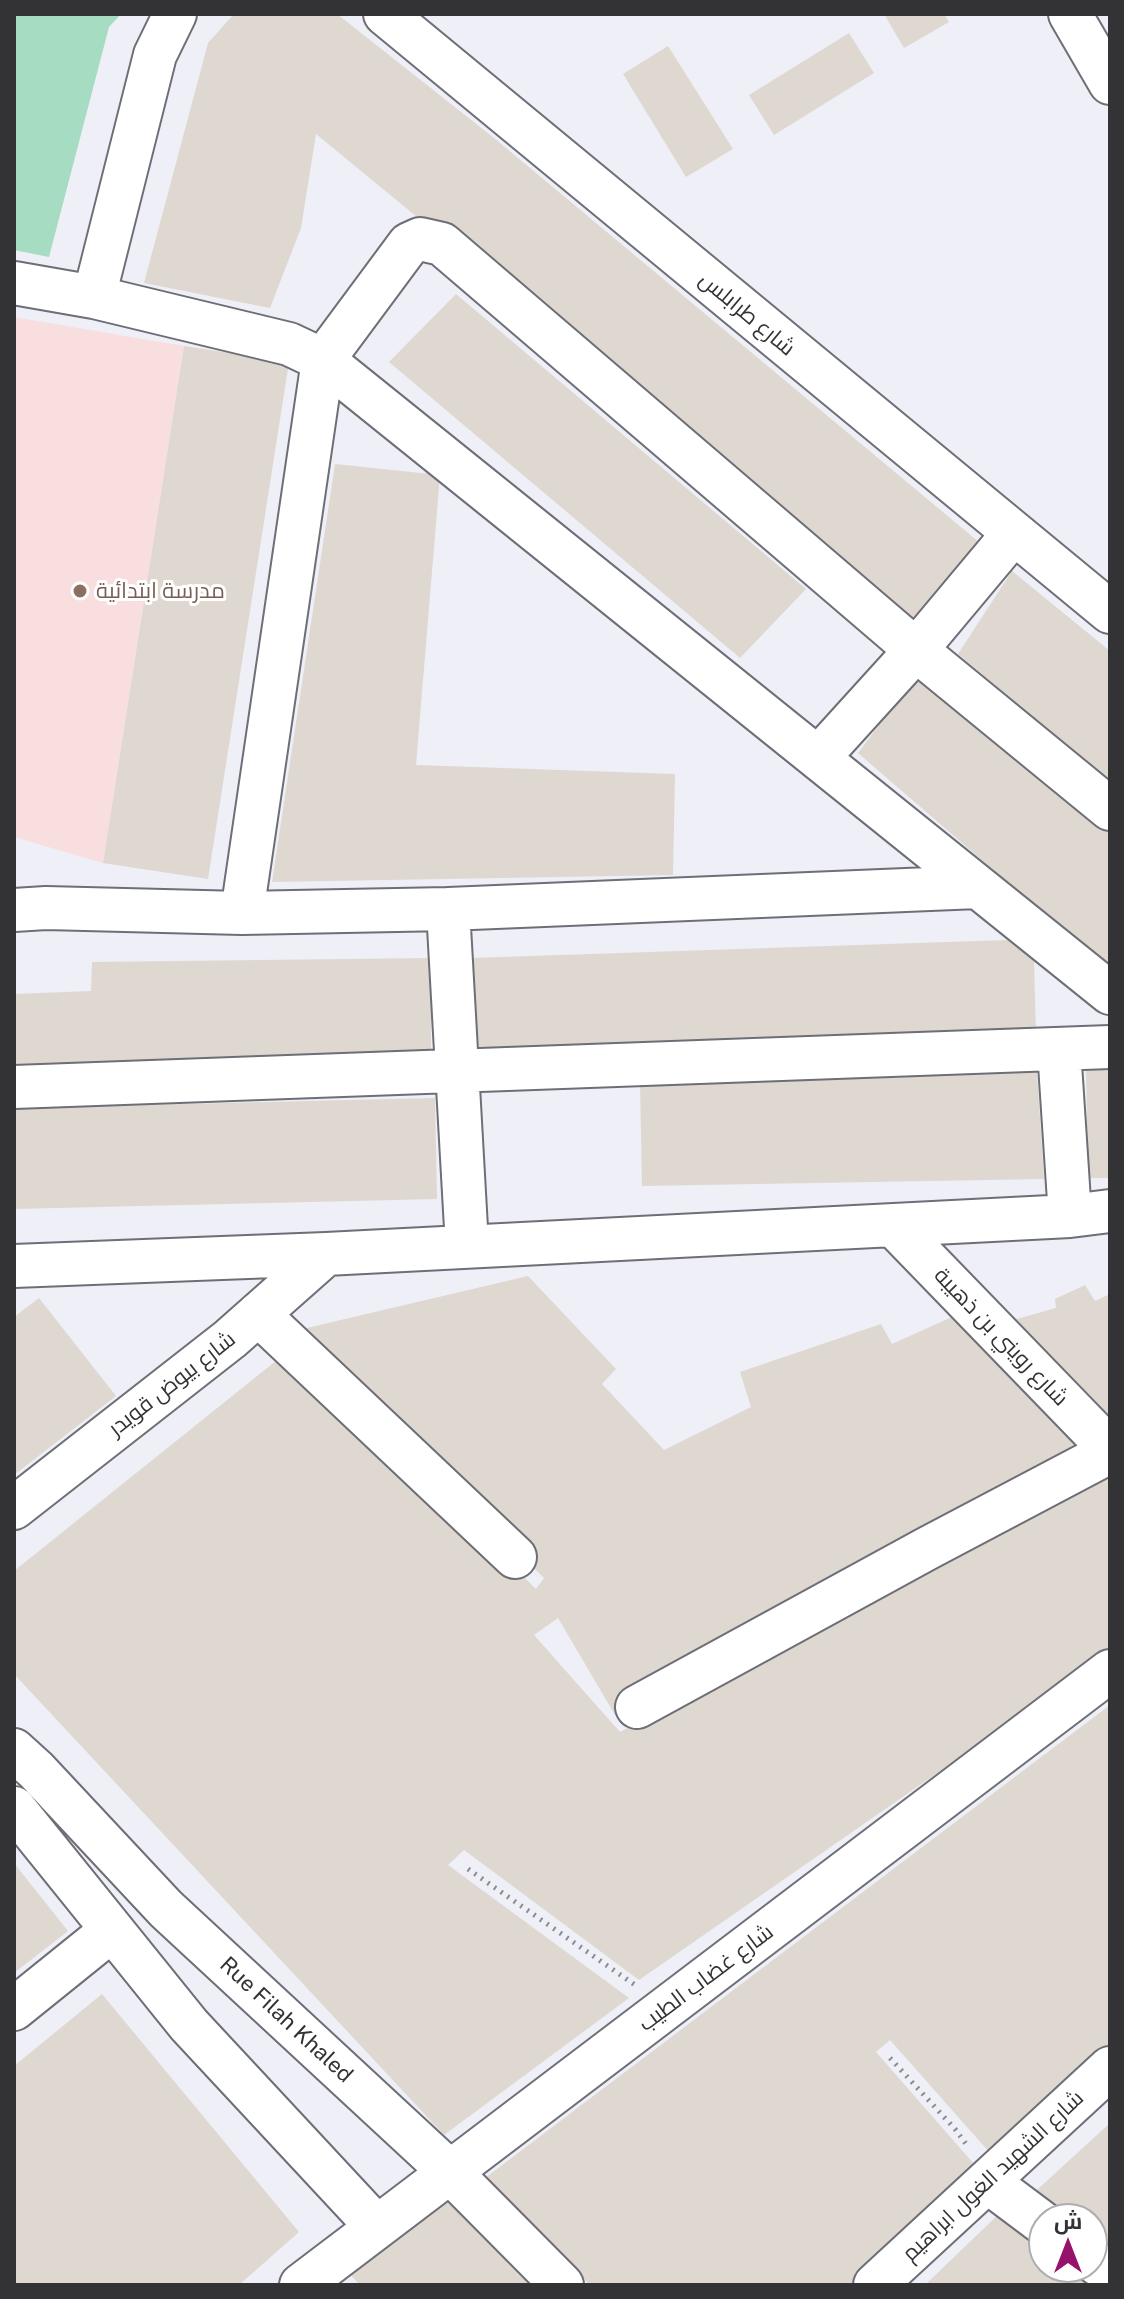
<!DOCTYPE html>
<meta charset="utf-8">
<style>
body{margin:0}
#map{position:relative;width:1124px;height:2299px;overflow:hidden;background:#eeeff7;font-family:"Public Sans",Cairo,sans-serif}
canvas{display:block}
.frame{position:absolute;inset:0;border:16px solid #333336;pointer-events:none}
.north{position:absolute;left:1028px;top:2203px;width:80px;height:80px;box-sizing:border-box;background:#fff;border:2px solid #adadaf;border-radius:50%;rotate:0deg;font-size:22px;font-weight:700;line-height:32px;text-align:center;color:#333336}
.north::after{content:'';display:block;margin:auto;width:28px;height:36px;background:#95136b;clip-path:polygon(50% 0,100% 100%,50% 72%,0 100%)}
</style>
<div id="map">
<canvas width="1124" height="2299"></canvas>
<div class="frame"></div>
<div class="north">ش</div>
</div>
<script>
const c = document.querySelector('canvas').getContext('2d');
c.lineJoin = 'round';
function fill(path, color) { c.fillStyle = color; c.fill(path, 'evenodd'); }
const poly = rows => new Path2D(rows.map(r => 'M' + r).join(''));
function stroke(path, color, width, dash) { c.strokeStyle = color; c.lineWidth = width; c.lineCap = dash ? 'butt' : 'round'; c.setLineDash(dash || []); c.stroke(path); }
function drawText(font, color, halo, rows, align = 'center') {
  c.font = font + ' "Public Sans",Cairo,sans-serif'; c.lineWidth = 6; c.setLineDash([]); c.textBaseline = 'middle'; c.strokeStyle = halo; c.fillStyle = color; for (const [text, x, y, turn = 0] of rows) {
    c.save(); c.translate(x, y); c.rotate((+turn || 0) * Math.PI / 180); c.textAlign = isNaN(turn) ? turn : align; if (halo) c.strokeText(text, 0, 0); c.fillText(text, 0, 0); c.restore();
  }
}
fill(poly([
 [14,317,184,346,103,863,14,837]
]), '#f9dedf');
fill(poly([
 [14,14,121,14,109,27,49,257,14,250]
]), '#a6dcc2');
fill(poly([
 [234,14,337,14,494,138,980,543,915,626,316,134,301,228,270,308,144,283,208,43],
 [884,14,944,14,949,22,904,48],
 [849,33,874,73,774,135,749,95],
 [668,46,733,149,686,177,623,74],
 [456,294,806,589,740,658,389,362],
 [184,346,289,362,208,879,103,863],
 [335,464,440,475,416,765,675,774,673,875,272,882],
 [1012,571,1110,651,1110,782,958,654],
 [919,672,1110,834,1110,971,858,753],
 [1007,940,1034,961,1036,1033,474,1051,471,958],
 [431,958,431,1063,14,1075,14,994,91,991,92,962],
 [1086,1064,1110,1064,1110,1178,1088,1178],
 [1037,1072,1044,1179,642,1186,640,1083],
 [435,1098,437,1199,14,1209,14,1108],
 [528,1276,616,1369,602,1384,664,1450,751,1407,740,1372,881,1324,892,1344,952,1317,1088,1453,615,1715,558,1618,534,1635,620,1732,1110,1470,1110,1653,639,1980,464,1850,448,1865,629,1998,444,2135,14,1674,14,1571,292,1348,536,1589,544,1578,294,1331],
 [1085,1285,1095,1301,1110,1294,1110,1423,1013,1320,1056,1308,1055,1299],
 [39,1298,116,1396,14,1475,14,1317],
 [1110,1705,1110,2044,990,2153,890,2040,876,2052,974,2164,851,2285,590,2285,485,2178],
 [14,1863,68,1931,14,1973],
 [102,1994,299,2232,239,2285,14,2285,14,2066],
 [1110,2123,1110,2261,1092,2248,1092,2219,1053,2219,1026,2200],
 [453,2188,547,2285,360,2285,348,2272],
 [1003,2210,1044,2239,1044,2267,1083,2267,1108,2285,925,2285]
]), '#ded8d1');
const minor = poly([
 [385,14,1110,612],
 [1070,14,1110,83],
 [14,283,94,297,289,344,323,360,1110,993],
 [94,297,155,55,175,14],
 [818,758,916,650,1013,534],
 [448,909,467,1246],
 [14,910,46,908,242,913,448,909,978,887],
 [242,913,323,360,409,244,420,239,442,244,916,650,1110,809],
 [1059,1049,1070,1216],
 [14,1087,1110,1047],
 [893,1225,1110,1449],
 [14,1266,326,1254,1070,1216,1110,1211],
 [258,1314,515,1557],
 [14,1508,230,1339,326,1254],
 [637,1707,928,1548,1110,1452],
 [14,1750,36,1770,166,1909,450,2172,562,2285],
 [14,1808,189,2025,377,2227],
 [14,2009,112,1930],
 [991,2178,1004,2194,1044,2224],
 [1092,2260,1110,2273],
 [301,2285,1110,1671],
 [875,2285,1110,2068]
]);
stroke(minor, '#6d6e76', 46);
stroke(poly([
 [468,1869,635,1985],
 [890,2058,955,2129,969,2148]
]), '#8b8c91', 5, [2, 6]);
stroke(minor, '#fff', 42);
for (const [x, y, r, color] of [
 [80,591,8,"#8d6e63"]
]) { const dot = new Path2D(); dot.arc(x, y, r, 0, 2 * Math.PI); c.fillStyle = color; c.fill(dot); stroke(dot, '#fff', 3); }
drawText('22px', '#333336', '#fff', [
 ["شارع طرابلس",747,314,40],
 ["شارع رويني بن ذهيبة",1001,1337,46],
 ["شارع بيوض قويدر",172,1384,-38],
 ["شارع غضاب الطيب",706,1978,-37],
 ["Rue Filah Khaled",286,2020,43],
 ["شارع الشهيد الغول ابراهيم",993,2176,-43]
]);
drawText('22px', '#785e54', '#fff', [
 ["مدرسة ابتدائية",96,591]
], 'left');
</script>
